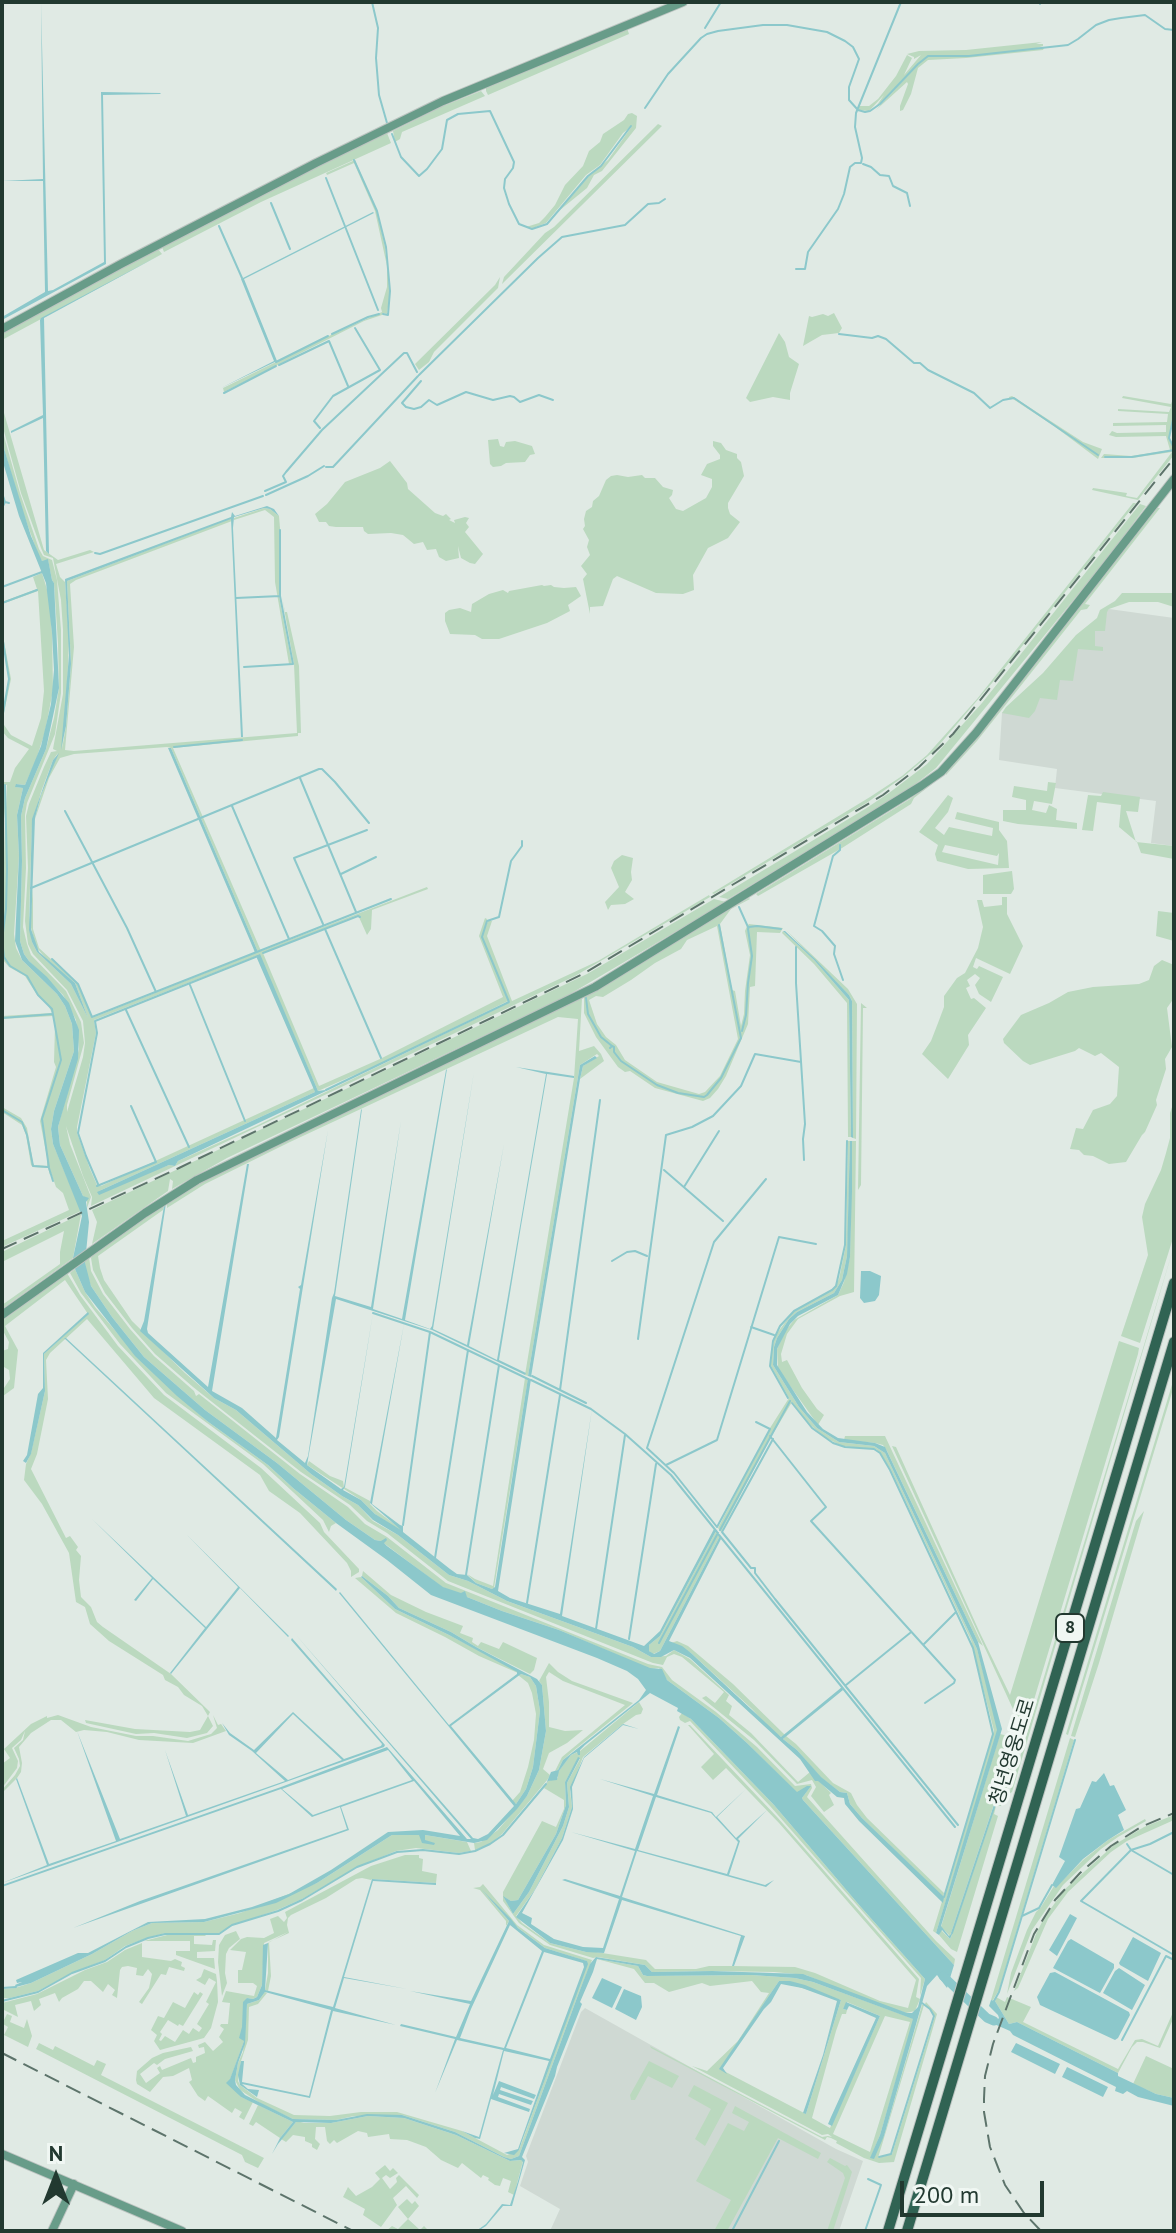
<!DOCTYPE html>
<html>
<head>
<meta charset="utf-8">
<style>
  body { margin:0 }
  #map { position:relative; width:1176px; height:2233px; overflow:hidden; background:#e0eae4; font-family:"PT Sans",sans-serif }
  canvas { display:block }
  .frame { position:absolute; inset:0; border:4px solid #223930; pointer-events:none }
  .north { position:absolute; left:16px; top:2137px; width:80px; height:80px; -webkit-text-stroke:6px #f0f7f3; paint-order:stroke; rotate:0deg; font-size:22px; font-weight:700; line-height:32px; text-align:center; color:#223930 }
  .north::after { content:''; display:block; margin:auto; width:28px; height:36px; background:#223930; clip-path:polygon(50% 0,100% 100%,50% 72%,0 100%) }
  .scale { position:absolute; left:900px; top:2181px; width:144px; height:36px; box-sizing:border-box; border:4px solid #223930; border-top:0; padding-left:10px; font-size:24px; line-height:28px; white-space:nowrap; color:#223930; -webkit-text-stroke:6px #f0f7f3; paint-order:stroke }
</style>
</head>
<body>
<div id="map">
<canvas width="1176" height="2233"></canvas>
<div class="frame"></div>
<div class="north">N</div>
<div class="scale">200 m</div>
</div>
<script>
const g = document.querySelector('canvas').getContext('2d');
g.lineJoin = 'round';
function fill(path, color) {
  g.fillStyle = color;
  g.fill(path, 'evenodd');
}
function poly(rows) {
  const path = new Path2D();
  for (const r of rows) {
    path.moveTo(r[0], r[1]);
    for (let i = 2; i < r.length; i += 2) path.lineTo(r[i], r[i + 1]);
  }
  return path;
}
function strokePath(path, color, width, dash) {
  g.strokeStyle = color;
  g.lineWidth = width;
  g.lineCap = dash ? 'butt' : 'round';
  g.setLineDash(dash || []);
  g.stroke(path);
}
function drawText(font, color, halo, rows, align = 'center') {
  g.font = font + ' "PT Sans","Noto Sans KR",sans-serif';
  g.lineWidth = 6;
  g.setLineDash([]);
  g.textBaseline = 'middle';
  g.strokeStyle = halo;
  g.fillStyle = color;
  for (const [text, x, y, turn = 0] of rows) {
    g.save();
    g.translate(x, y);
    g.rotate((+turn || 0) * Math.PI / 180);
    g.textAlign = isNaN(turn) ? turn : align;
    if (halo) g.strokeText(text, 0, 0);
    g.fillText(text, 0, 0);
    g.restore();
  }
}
fill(poly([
  [1109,609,1174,618,1174,846,1151,843,1156,801,1055,788,1057,769,999,760,1002,713,1066,653],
  [585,2008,836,2149,863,2161,839,2231,550,2231,560,2209,520,2186,528,2162,526,2156,581,2012]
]), '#cfd9d3');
fill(poly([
  [627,28,629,34,488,95,486,91,486,88],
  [1042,42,1036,44,1043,44,1043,46,1034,49,1044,48,1043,50,966,58,928,60,918,68,911,94,903,110,900,111,900,106,908,84,907,82,876,110,924,58,875,108,884,95,869,111,859,110,859,106,869,106,878,99,896,76,907,55,912,58,904,75,921,55,914,59,914,57,907,54,919,51,966,50],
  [481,91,485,96,402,132,400,139,395,142,393,131,443,106],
  [632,113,637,116,636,128,602,171,594,175,587,188,560,210,588,177,608,160,632,126,623,133,600,165,586,175,546,223,533,228,526,227,539,223,545,217,555,205,565,185,583,166,589,151,600,142,603,134,624,120,628,114],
  [658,124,662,126,502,284,504,277,545,233,554,227],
  [387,133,391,143,261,202,164,252,162,247,320,165],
  [355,160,377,211,385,247,390,292,387,314,383,313,382,315,364,321,224,392,223,388,331,335,382,312,381,308,387,287,387,266,375,211,354,163,327,175,326,173],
  [158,249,162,254,2,340,2,333],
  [500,277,498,288,434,352,429,362,419,370,415,364,495,285],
  [834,313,842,328,839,333,822,335,803,346,809,316,812,317,823,314,828,316],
  [779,333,785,342,789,357,799,364,790,393,790,400,773,397,750,402,746,398],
  [1012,396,1083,442,1102,449,1098,459,1054,426,1013,399,1009,399,1009,397],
  [1123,396,1171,404,1174,396,1174,412,1169,439,1174,449,1174,455,1138,500,1092,490,1093,488,1127,493,1126,496,1137,498,1172,452,1132,458,1101,458,1104,454,1131,456,1170,450,1166,436,1116,437,1109,435,1112,431,1117,433,1166,432,1166,425,1113,426,1113,423,1167,422,1168,414,1118,411,1118,409,1169,412,1171,407,1122,398],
  [2,406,44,550,58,560,90,550,94,552,56,564,60,577,65,582,69,640,67,692,62,749,66,726,71,664,67,581,232,518,232,521,76,580,70,584,74,647,65,750,74,751,297,733,294,664,282,597,285,612,287,612,299,666,301,733,298,733,298,736,173,748,261,951,427,887,428,889,372,910,371,929,367,935,358,915,263,953,319,1086,380,1059,503,997,479,936,485,918,487,919,485,928,488,921,492,921,487,936,512,1001,598,961,709,895,710,897,575,976,91,1206,92,1197,83,1176,66,1126,70,1144,91,1197,87,1208,87,1200,83,1196,60,1145,58,1127,79,1049,76,1020,63,995,29,961,24,954,20,941,22,861,21,816,25,798,46,749,54,718,59,688,58,643,54,583,52,580,48,560,42,561,38,554,21,507,2,442,2,429,20,493,39,549,43,556,52,560,57,580,61,630,61,693,55,734,27,803,25,815,26,868,23,927,27,944,31,955,66,991,81,1022,84,1043,67,1105,67,1112,83,1057,85,1043,83,1021,67,990,33,954,28,944,25,921,28,868,26,816,29,804,44,767,51,752,57,751,53,749,63,694,63,630,61,600,53,558,44,555,41,548,21,493,2,424],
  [167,747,171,748,258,952,92,1018,78,984,39,948,33,929,33,888,30,924,36,947,47,960,75,983,88,1018,71,984,37,952,32,942,29,916,32,825,41,792,53,760,58,753,41,795,34,822,49,778,60,758,74,754],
  [259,955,318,1091,384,1062,508,1001,508,999,510,1002,256,1126,178,1161,175,1166,169,1165,97,1192,315,1092,314,1088,101,1186,97,1185,90,1169,77,1133,77,1127,96,1033,94,1020],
  [498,439,500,446,504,447,506,442,515,441,532,446,535,454,530,455,525,462,506,463,501,466,493,467,490,464,488,440],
  [713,441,721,443,726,450,737,454,737,458,741,462,744,476,728,503,728,508,730,514,740,522,728,538,708,548,693,575,694,590,683,594,656,593,617,576,613,579,603,606,590,607,590,614,583,579,587,574,581,566,590,555,587,547,589,540,583,529,585,526,584,519,586,511,592,507,593,501,599,496,606,480,611,476,617,475,628,477,642,475,645,478,655,478,663,487,673,490,672,495,669,498,676,509,683,511,706,498,712,487,712,479,701,475,707,464,720,459,720,455,713,446],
  [390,461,407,483,408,489,435,513,443,516,446,514,451,519,449,520,455,523,454,520,465,517,469,518,466,523,469,527,465,532,483,554,475,564,470,563,461,558,458,546,459,558,446,561,439,557,436,549,427,550,423,542,414,544,403,535,391,533,368,534,364,531,363,527,336,527,329,526,326,522,319,522,315,514,327,504,345,482,380,468],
  [1133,503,1136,503,1004,669,934,751,903,777,868,802,714,894,712,893,870,797,902,776,927,755,977,699],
  [1140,504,1146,506,1107,559,936,768,904,793,728,899,719,897,865,809,889,793,927,764,982,703],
  [264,508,270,509,279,516,280,528,279,596,292,664,289,664,275,582,274,517,265,510,234,520,234,518],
  [1157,508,1160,508,1085,604,1090,605,1087,609,1081,610,977,741,946,775,945,771],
  [42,573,49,596,52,633,53,690,45,732,36,760,25,785,17,784,16,787,23,788,17,815,19,856,14,934,16,948,22,960,57,994,65,1006,72,1024,74,1051,54,1111,51,1129,53,1144,81,1211,2,1247,2,1241,69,1210,63,1193,56,1187,50,1170,50,1175,48,1168,33,1167,31,1165,26,1135,22,1125,2,1112,2,1107,21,1118,27,1128,33,1163,34,1165,47,1166,47,1157,40,1121,56,1067,54,1062,55,1026,53,1016,2,1019,2,1016,52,1013,48,1005,37,995,25,976,9,967,3,960,2,951,5,819,2,786,5,786,6,808,7,785,2,785,2,782,10,782,15,768,29,749,8,738,2,731,2,714,9,680,2,631,11,679,2,722,11,735,32,746,41,718,44,691,38,591,2,604,2,602,37,589,33,577],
  [542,585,544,586,551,585,554,587,564,588,576,587,581,596,568,605,570,611,547,623,499,639,482,639,475,635,450,634,445,621,445,613,449,610,460,608,471,612,472,604,489,594,503,590,508,593,509,591],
  [1122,593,1174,593,1174,607,1158,602,1129,602,1109,609,1107,612,1105,631,1095,631,1095,646,1103,647,1103,651,1078,649,1073,681,1060,680,1057,700,1040,698,1035,711,1029,718,1002,713,1006,707,1043,673,1076,635,1097,618,1100,610,1115,601],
  [938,777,941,777,914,798,911,804,842,848,758,896,756,894,910,799],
  [1048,782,1056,783,1052,804,1034,801,1032,810,1046,813,1049,805,1057,809,1056,820,1077,823,1077,829,1018,824,1003,821,1003,810,1026,810,1026,800,1012,797,1014,786,1047,791],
  [1103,792,1140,797,1138,812,1126,811,1136,842,1174,846,1174,859,1141,853,1137,842,1119,827,1121,805,1097,802,1093,831,1082,830,1088,795,1101,796],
  [948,795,953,798,948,812,935,828,944,835,949,827,992,836,993,828,955,819,957,812,999,822,999,830,1007,841,1009,868,968,869,937,861,935,854,938,845,919,832],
  [945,845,997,856,999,853,998,865,942,852],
  [622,855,633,858,631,872,632,880,625,892,634,899,625,904,611,905,608,910,605,902,619,887,611,868,614,861],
  [1012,871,1014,889,1011,894,983,894,983,875],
  [1002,897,1007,897,1007,914,1023,946,1010,974,976,958,973,967,977,969,979,966,1003,977,991,1002,979,994,975,985,980,978,975,974,967,980,970,986,966,988,971,999,974,998,986,1008,968,1035,969,1045,948,1079,922,1054,931,1041,938,1023,944,1007,944,996,957,978,965,973,978,948,983,927,977,900,982,900,984,907,1002,905],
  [749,898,750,899,731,909,720,924,732,990,735,991,741,1026,744,1014,745,991,750,955,745,931,747,926,749,924,783,928,780,933,757,932,755,986,750,987,748,1024,726,1076,718,1089,710,1098,703,1101,655,1088,630,1071,625,1072,618,1067,596,1037,584,1013,584,996],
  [717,926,738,1039,720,1076,705,1092,699,1094,657,1082,625,1060,616,1045,606,1037,597,1024,589,1000,596,996,603,997,631,980,655,963,681,949,687,940],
  [714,899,726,902,565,997,227,1158,172,1189,173,1181,170,1179,168,1191,92,1244,97,1222,92,1210,587,974],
  [1158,911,1174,913,1174,941,1156,936],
  [786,930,848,989,857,1004,856,1139,853,1138,852,1001,849,995],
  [783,931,814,960,849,1000,851,1137,848,1137,847,1003,814,964,782,933],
  [1162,960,1174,965,1174,998,1167,1008,1172,1047,1165,1059,1166,1069,1156,1100,1157,1105,1145,1132,1142,1135,1126,1162,1109,1164,1093,1156,1084,1155,1079,1150,1070,1149,1076,1128,1083,1129,1093,1110,1110,1104,1117,1096,1119,1067,1101,1053,1095,1056,1079,1048,1075,1051,1030,1065,1023,1061,1004,1043,1003,1039,1021,1015,1049,1003,1068,992,1093,987,1139,984,1149,980,1154,966],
  [582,998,579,1051,594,1046,601,1054,604,1061,580,1079,583,1066,599,1056,597,1054,580,1065,528,1376,525,1375,574,1078,578,1019,558,1017,290,1142,205,1184,167,1208,167,1204,164,1206,163,1210,98,1256,100,1268,104,1280,132,1321,185,1373,214,1398,236,1410,311,1474,342,1496,358,1505,373,1521,398,1535,449,1575,468,1581,507,1601,633,1647,651,1657,666,1656,674,1650,690,1659,729,1695,726,1701,732,1706,729,1715,751,1733,798,1782,810,1772,831,1793,829,1795,834,1805,824,1812,811,1796,816,1787,812,1780,797,1784,754,1740,702,1698,706,1696,715,1703,724,1692,682,1657,674,1654,667,1657,663,1665,653,1663,448,1581,387,1533,367,1521,350,1505,301,1472,193,1387,155,1354,132,1328,105,1293,93,1270,91,1258,94,1253,146,1216,199,1183],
  [861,1003,867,1008,863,1008,861,1185,858,1190],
  [1174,1101,1174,1235,1140,1343,1121,1336,1148,1255,1142,1217,1145,1204,1161,1170,1166,1153,1170,1138,1170,1113],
  [848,1141,850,1141,848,1234,847,1256,842,1280,834,1293,797,1312,789,1319,777,1338,774,1347,773,1365,799,1407,817,1428,839,1442,874,1446,885,1453,977,1649,997,1724,997,1735,936,1933,933,1931,994,1731,971,1640,891,1470,881,1454,876,1449,842,1446,824,1437,807,1422,792,1402,771,1437,721,1532,718,1528,770,1428,789,1398,771,1366,771,1354,775,1336,792,1313,832,1291,839,1279,846,1245],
  [852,1141,856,1141,854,1292,840,1296,798,1319,787,1334,781,1354,782,1362,787,1360,802,1388,817,1409,824,1415,818,1425,778,1369,777,1349,786,1330,794,1320,838,1295,844,1282,850,1257],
  [81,1214,73,1258,2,1309,2,1305,60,1264,60,1252,64,1231,2,1262,2,1252],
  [1174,1246,1012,1792,1009,1794,1081,1553],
  [89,1257,91,1271,103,1294,130,1329,154,1356,194,1391,196,1396,199,1394,300,1474,348,1507,365,1524,387,1537,446,1583,648,1664,662,1667,672,1680,716,1712,757,1747,795,1786,811,1784,812,1788,807,1797,936,1941,955,1959,954,1965,803,1800,802,1798,810,1787,797,1793,747,1743,719,1718,667,1680,659,1668,650,1669,559,1630,502,1611,442,1587,381,1541,375,1540,346,1520,277,1463,205,1410,144,1357,112,1317,91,1286,85,1270,85,1260],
  [75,1269,85,1292,95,1307,119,1335,164,1382,207,1421,268,1465,293,1488,336,1523,331,1526,329,1532,323,1520,263,1464,166,1393,120,1344,81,1293,70,1273],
  [67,1273,80,1295,118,1346,164,1395,261,1468,320,1523,324,1532,359,1569,359,1572,351,1577,351,1571,347,1563,300,1513,269,1491,260,1475,154,1398,87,1319,50,1353,46,1360,48,1399,37,1454,31,1469,66,1538,70,1536,78,1547,76,1550,81,1556,79,1580,81,1597,91,1607,97,1622,103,1627,171,1674,210,1712,208,1716,213,1726,207,1733,187,1738,154,1733,136,1734,86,1723,85,1720,135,1729,190,1732,200,1730,208,1716,202,1706,184,1695,178,1687,165,1680,163,1675,109,1641,90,1624,85,1607,76,1602,69,1553,42,1504,24,1480,26,1464,31,1453,45,1391,44,1354,88,1314,65,1280,5,1326,18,1350,14,1388,3,1396,2,1391,10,1379,9,1370,4,1367,2,1361,2,1351,8,1349,9,1342,2,1329,2,1321],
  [1119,1341,1139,1348,1138,1354,1024,1733,892,1446,896,1447,980,1633,1010,1695],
  [525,1378,528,1379,494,1588,492,1589,476,1583,467,1574,475,1579,493,1586],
  [1174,1378,1174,1386,1068,1735,1066,1734],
  [845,1436,885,1436,983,1646,978,1642,887,1451,883,1445,875,1443,844,1440],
  [309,1461,330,1476,343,1481,344,1487,370,1501,370,1504,377,1511,401,1529,400,1531,375,1514,361,1500,307,1465],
  [1144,1511,1099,1663,1075,1737,1071,1736,1136,1521],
  [716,1531,720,1536,660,1651,653,1654,649,1651,649,1645,660,1636],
  [363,1571,391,1595,426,1612,463,1626,460,1633,473,1638,472,1642,478,1646,481,1642,499,1649,503,1642,537,1658,534,1670,530,1674,476,1647,451,1632,399,1608,388,1596,362,1576],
  [361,1577,395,1609,449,1635,516,1670,518,1673,479,1656,445,1637,396,1613,355,1578],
  [677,1641,688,1646,733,1684,785,1735,781,1737,770,1729,752,1709,691,1653,671,1643],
  [549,1663,558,1672,572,1681,633,1703,572,1752,563,1760,558,1770,555,1771,562,1757,625,1705,563,1681,549,1672,546,1677,549,1702,549,1727,565,1731,583,1730,567,1743,549,1753,543,1769,550,1775,548,1779,502,1834,490,1844,475,1850,474,1843,481,1842,498,1830,527,1796,539,1770,546,1731,542,1685,539,1681],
  [521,1674,530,1677,536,1686,540,1711,533,1767,526,1789,516,1804,512,1801,520,1792,528,1767,534,1740,536,1714,532,1693,528,1683,518,1675],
  [639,1702,643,1709,641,1714,636,1715,623,1724,583,1757,570,1791,572,1807,562,1838,534,1891,516,1916,522,1923,550,1943,586,1952,596,1952,646,1960,655,1969,696,1969,709,1966,732,1966,795,1967,815,1973,880,2001,908,2008,916,1980,779,1823,726,1768,713,1780,701,1767,714,1754,688,1725,690,1725,777,1817,919,1979,916,1997,920,1999,915,2011,906,2013,853,1995,806,1975,774,1972,712,1971,652,1972,645,1965,598,1957,593,1958,550,1945,519,1923,503,1901,503,1892,542,1821,556,1827,564,1809,564,1800,544,1788,548,1781,558,1778,558,1772,571,1755,580,1751],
  [578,1758,580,1759,567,1783,569,1807,563,1826,529,1892,513,1914,504,1897,511,1901,518,1900,556,1834,566,1805,565,1782],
  [682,1713,691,1719,774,1805,860,1906,925,1979,920,1996,921,1978,770,1806,690,1721,685,1723,680,1720,679,1717],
  [58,1715,91,1727,136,1736,153,1736,188,1741,211,1734,217,1728,213,1715,218,1725,221,1724,226,1731,193,1743,139,1740,107,1732,84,1730,76,1732,61,1720,51,1720,31,1733,19,1747,22,1763,21,1772,17,1778,2,1793,2,1790,15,1775,20,1766,19,1759,14,1748,23,1740,25,1731,21,1740,12,1748,18,1761,17,1768,2,1788,2,1778,4,1777,2,1764,10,1758,4,1749,31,1724,47,1716,47,1718],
  [1020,1730,1024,1736,1001,1806,996,1806,994,1814,998,1816,957,1952,951,1949,939,1935,941,1930,950,1939,951,1937],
  [1000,1734,1016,1738,950,1936,941,1927],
  [786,1736,796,1744,833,1783,851,1793,857,1805,867,1818,944,1893,943,1897,862,1818,850,1804,847,1793,840,1792,820,1777,797,1750,783,1739],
  [1070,1738,1074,1740,999,1990,993,2000,991,2000],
  [1174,1815,1174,1820,1127,1841,1111,1852,1068,1892,1048,1919,1018,1988,1014,1991,1036,1934,1044,1918,1065,1889,1114,1845,1144,1827],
  [1145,1819,1146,1821,1118,1837,1101,1849,1063,1885,1032,1930,1007,1994,1011,1973,1027,1930,1036,1912,1041,1907,1054,1886,1056,1887,1083,1860,1108,1840],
  [409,1834,420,1835,425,1840,425,1835,467,1842,471,1851,459,1853,416,1848,396,1851,357,1867,302,1899,277,1910,233,1925,219,1933,165,1933,147,1938,125,1946,105,1960,72,1973,38,1991,10,1998,2,1998,2,1989,15,1988,31,1983,92,1954,132,1931,152,1923,204,1922,240,1913,317,1883,392,1835],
  [405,1855,419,1855,419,1858,423,1859,422,1871,437,1874,436,1883,372,1879,371,1880,362,1878,356,1879,326,1898,291,1915,288,1918,287,1925,289,1933,269,1942,271,1976,268,1991,265,1990,268,1973,268,1943,288,1932,264,1943,262,1985,257,1997,253,1999,247,1998,243,2018,244,2041,230,2080,241,2097,253,2102,244,2120,239,2117,242,2112,235,2108,232,2113,208,2096,205,2101,198,2096,189,2082,192,2080,189,2068,173,2076,163,2077,150,2092,137,2084,136,2080,137,2071,152,2058,163,2053,191,2047,193,2051,165,2059,157,2065,154,2063,140,2074,146,2083,160,2073,157,2068,160,2066,162,2070,191,2058,193,2063,196,2062,196,2057,205,2053,204,2047,199,2048,198,2045,205,2042,213,2051,223,2042,219,2037,224,2029,220,2026,221,2024,228,2024,230,2003,222,2002,226,1991,254,1996,257,1986,253,1983,238,1983,238,1970,242,1970,246,1952,230,1950,241,1939,247,1937,264,1938,274,1933,270,1919,278,1916,284,1922,287,1918,285,1912,371,1866],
  [483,1884,517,1925,544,1945,592,1960,578,1995,519,2156,511,2159,504,2157,455,2132,402,2115,354,2116,336,2120,293,2119,263,2105,240,2090,235,2080,238,2063,243,2052,247,2004,259,2000,265,1992,267,1993,258,2004,249,2007,248,2040,241,2061,238,2081,240,2085,257,2098,294,2115,330,2116,361,2112,397,2112,462,2131,507,2155,519,2150,587,1964,586,1961,545,1948,518,1928,481,1889,509,1921,506,1926,506,1921,480,1890,473,1888,480,1887],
  [236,1931,240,1939,229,1948,226,1954,225,1973,227,1983,222,1996,218,1962,219,1945,225,1935],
  [167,1935,206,1935,205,1936,194,1936,194,1944,212,1945,213,1940,216,1940,215,1951,197,1952,197,1958,214,1958,215,1969,176,1955,176,1951,190,1951,190,1941,144,1941],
  [142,1943,142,1957,171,1961,175,1959,182,1962,181,1966,185,1968,184,1971,169,1967,166,1975,161,1974,142,2004,139,2002,149,1988,152,1974,148,1969,143,1976,136,1975,137,1968,128,1966,122,1967,120,1970,117,1998,112,1995,115,1990,108,1984,103,1992,91,1981,84,1981,78,1989,62,1998,59,2002,55,1993,39,1999,41,2005,34,2011,31,2001,15,2005,18,2017,2,2009,2,2003,37,1994,85,1970,107,1962,125,1950],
  [597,1959,638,1966,643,1975,647,1976,752,1975,795,1978,813,1982,914,2019,880,2135,871,2157,884,2136,922,2005,924,2005,878,2158,892,2154,935,2016,925,2004,926,2002,937,2014,894,2162,879,2163,864,2158,836,2143,837,2141,831,2138,827,2137,825,2140,651,2048,650,2046,822,2137,828,2136,832,2137,828,2134,822,2135,692,2066,707,2071,738,2041,769,1993,761,1992,752,1981,710,1986,702,1983,669,1992,654,1983,645,1983,634,1969],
  [779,1981,841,2000,806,2114,720,2069],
  [847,2002,880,2016,830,2128,812,2118,836,2031,842,2014,846,2014,847,2010,843,2009],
  [885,2016,910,2022,870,2152,833,2134],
  [204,1969,216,1974,217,1981,218,2002,211,2028,204,2038,160,2050,154,2041,157,2035,151,2030,158,2016,164,2018,173,2002,185,2008,194,1992,198,1995,200,1992,203,1994,183,2026,179,2024,178,2026,168,2020,160,2032,162,2034,159,2040,161,2041,165,2036,175,2042,183,2030,189,2034,193,2028,199,2032,202,2028,197,2024,209,2004,206,2002,216,1982,209,1978,205,1985,196,1980,201,1977],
  [996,1997,1005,2002,1007,1997,1031,2007,1023,2022,1118,2069,1135,2040,1142,2039,1158,2046,1174,2010,1174,2017,1160,2048,1143,2042,1137,2042,1132,2047,1118,2073,1017,2022,1009,2024,995,2001],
  [7,2014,12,2016,10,2022,24,2028,27,2019,32,2036,28,2047,4,2035,8,2027,3,2024,2,2026,2,2020,4,2020],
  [39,2043,53,2050,55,2046,94,2066,97,2060,106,2064,101,2075,264,2158,258,2168,245,2162,242,2155,36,2049],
  [1146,2056,1174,2069,1174,2098,1156,2094,1133,2084],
  [649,2061,679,2076,672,2088,648,2076,635,2100,631,2100,630,2095],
  [694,2085,728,2103,705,2146,695,2139,711,2109,688,2096],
  [258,2105,293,2122,280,2138,256,2122,253,2126,249,2124],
  [735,2106,821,2153,818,2159,778,2138,727,2231,714,2231,731,2200,696,2181,728,2123,744,2131,749,2122,732,2113],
  [368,2116,404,2118,456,2135,510,2161,521,2160,523,2161,514,2195,508,2192,511,2181,503,2178,500,2186,495,2185,488,2180,489,2178,483,2175,481,2178,462,2163,458,2168,441,2160,426,2147,407,2140,390,2139,389,2134,368,2137,367,2133,358,2131,337,2143,334,2140,330,2144,327,2141,325,2127,316,2127,315,2139,320,2144,317,2150,312,2147,312,2144,305,2141,305,2137,293,2135,286,2142,281,2139,297,2121,304,2123,331,2123],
  [830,2158,845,2166,847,2165,852,2172,833,2231,827,2231,845,2178,843,2173,827,2162],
  [385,2165,390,2171,393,2168,398,2173,390,2178,386,2175,382,2178,390,2189,397,2182,396,2178,399,2175,419,2195,417,2198,406,2186,393,2198,397,2205,381,2227,363,2215,365,2209,343,2197,348,2187,356,2196,372,2187,380,2179,375,2173],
  [407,2199,412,2204,415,2201,419,2206,408,2219,420,2230,424,2226,429,2231,386,2231,392,2226,398,2229,408,2219,398,2207]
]), '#bbd9bf');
fill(poly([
  [41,2,48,291,53,290,104,262,101,92,161,93,160,94,103,95,106,264,2,320,2,317,45,292,43,181,2,181,43,179],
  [373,212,374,213,244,279,277,361,221,388,274,361,241,279],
  [162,254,44,318,49,554,46,551,43,418,11,433,11,431,43,415,40,320,41,318],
  [2,442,31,536,42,561,48,559,52,580,54,583,59,688,46,749,25,798,21,816,22,861,20,941,24,954,29,961,47,977,69,1003,79,1030,78,1059,58,1127,60,1145,83,1196,89,1198,86,1202,89,1222,85,1263,91,1286,112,1317,144,1357,205,1410,277,1463,346,1520,375,1540,381,1541,386,1538,387,1540,384,1543,387,1546,443,1587,461,1593,465,1591,467,1597,502,1611,559,1630,650,1668,662,1669,667,1680,719,1718,747,1743,797,1792,807,1786,811,1786,802,1798,803,1800,954,1965,947,1988,937,1975,927,1986,884,2136,874,2159,870,2158,880,2135,913,2019,813,1982,795,1978,752,1975,647,1976,643,1975,638,1966,597,1959,593,1972,580,2002,582,2004,557,2067,555,2076,522,2157,525,2160,512,2206,503,2206,486,2226,478,2231,476,2231,486,2224,502,2204,510,2205,518,2181,523,2162,521,2160,510,2161,456,2135,404,2118,368,2116,331,2123,296,2122,278,2144,272,2154,280,2138,293,2122,241,2097,226,2083,230,2079,244,2041,239,2038,242,2027,243,2002,247,1998,253,1999,257,1997,262,1985,263,1945,268,1943,265,1990,333,2007,372,1879,436,1883,436,1885,373,1881,344,1977,407,1989,344,1978,335,2008,396,2025,333,2011,310,2098,242,2084,248,2089,259,2090,257,2097,240,2085,238,2075,241,2061,244,2061,242,2082,309,2096,331,2010,265,1992,259,2000,247,2004,245,2044,238,2063,235,2080,236,2085,245,2095,293,2119,336,2120,367,2114,402,2115,455,2132,504,2157,511,2159,519,2156,578,1995,590,1964,596,1957,645,1965,652,1972,712,1971,803,1974,907,2013,912,2013,918,2007,925,1979,860,1906,774,1805,691,1719,677,1711,678,1708,650,1693,585,1745,580,1750,580,1755,578,1755,577,1752,571,1755,559,1771,557,1780,548,1781,546,1784,551,1772,558,1770,563,1760,573,1752,639,1700,646,1690,638,1679,627,1671,597,1658,431,1595,387,1560,336,1523,293,1488,268,1465,207,1421,177,1396,135,1356,85,1292,75,1269,73,1258,82,1216,53,1144,51,1129,54,1111,74,1051,72,1024,65,1006,57,994,22,960,15,941,19,856,17,815,23,788,15,787,16,784,25,785,41,746,51,704,54,670,52,633,46,583,19,516,2,459],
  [267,506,274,509,279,516,270,509,264,508,234,517,233,528,243,737,241,737,231,519,67,581,71,664,66,726,61,750,69,655,65,579,231,517,232,512,235,516],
  [168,748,171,748,258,952,255,953,254,950],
  [59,753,41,795,35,818,31,929,39,952,75,983,88,1018,71,984,37,952,32,942,29,930,32,819,53,760],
  [783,931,785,931,815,959,849,995,852,1001,853,1138,851,1137,849,1000,814,960],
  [260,954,318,1091,325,1090,326,1091,178,1161,175,1166,169,1165,99,1195,97,1192,315,1092,256,956],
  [595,1056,597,1058,583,1066,580,1079,531,1377,528,1376,580,1065],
  [516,1067,574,1076,574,1078,547,1074,521,1226,499,1360,526,1373,525,1375,432,1330,336,1299,307,1465,341,1489,344,1487,373,1313,345,1487,343,1490,361,1500,375,1514,401,1530,370,1503,404,1324,372,1504,400,1525,403,1526,403,1532,450,1569,457,1574,467,1575,476,1583,492,1589,495,1587,528,1378,531,1379,498,1591,510,1598,560,1614,592,1409,562,1616,644,1646,660,1631,714,1529,716,1531,660,1636,649,1645,649,1651,654,1654,660,1651,720,1536,721,1539,669,1641,682,1646,691,1653,781,1737,842,1687,843,1690,783,1739,797,1750,821,1777,840,1792,847,1793,850,1804,862,1818,944,1897,943,1903,859,1821,845,1804,844,1798,837,1797,818,1781,815,1781,800,1759,690,1658,674,1650,661,1657,651,1657,633,1647,507,1601,468,1581,449,1575,398,1535,373,1520,358,1505,342,1496,311,1474,236,1410,214,1398,140,1331,144,1321,164,1206,166,1203,147,1329,148,1333,208,1387,247,1164,249,1164,212,1391,242,1408,276,1438,300,1289,298,1287,301,1285,328,1130,279,1437,277,1440,305,1463,308,1456,332,1298,334,1293,361,1110,362,1109,335,1296,371,1307,401,1121,373,1309,402,1319,446,1070,447,1069,405,1320,430,1329,432,1326,474,1072,433,1329,467,1345,504,1144,469,1346,497,1360,546,1074],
  [850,1141,852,1141,852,1191,850,1257,847,1274,838,1295,798,1316,790,1324,777,1349,777,1365,807,1412,823,1429,838,1438,875,1443,885,1447,978,1642,1002,1729,941,1926,949,1936,953,1932,950,1939,942,1930,939,1935,936,1933,997,1730,977,1649,885,1453,874,1446,839,1442,817,1428,799,1407,773,1365,774,1347,777,1338,789,1319,797,1312,834,1293,842,1280,847,1256],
  [861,1271,870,1271,881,1276,879,1295,875,1301,864,1303,860,1298],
  [88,1312,89,1314,44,1354,45,1391,31,1454,26,1463,23,1461,27,1455,38,1394,43,1388,43,1353],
  [64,1338,66,1338,337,1589,336,1591],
  [92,1519,206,1627,238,1587,187,1535,289,1636,288,1637,240,1588,171,1674,170,1673,205,1628,153,1579,136,1601,134,1600,152,1578],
  [362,1576,388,1596,399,1608,451,1632,476,1647,537,1679,542,1685,546,1731,539,1770,527,1796,517,1809,487,1840,474,1843,425,1835,425,1840,435,1843,434,1845,422,1843,419,1835,392,1835,317,1883,276,1903,204,1922,152,1923,132,1931,92,1954,31,1983,16,1987,15,1985,22,1982,17,1983,16,1980,78,1953,88,1953,148,1922,205,1919,252,1907,289,1894,331,1870,388,1832,423,1830,460,1836,414,1781,341,1807,349,1830,73,1928,140,1901,347,1829,340,1807,312,1817,281,1789,2,1887,2,1885,281,1787,387,1747,467,1839,471,1839,296,1635,473,1838,478,1839,488,1834,514,1806,339,1593,340,1592,449,1725,517,1674,517,1672,449,1635,395,1609,361,1577],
  [521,1674,530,1677,536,1686,540,1711,533,1767,526,1789,516,1804,451,1726],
  [388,1750,412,1780,313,1815,282,1789],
  [292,1638,385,1745,384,1747,2,1883,47,1865,16,1779,17,1778,49,1864,116,1841,77,1731,120,1839,186,1816,165,1750,188,1815,285,1781,252,1751,229,1735,222,1723,230,1733,254,1750,293,1712,344,1759,381,1746,382,1744,291,1640],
  [293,1714,342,1760,288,1780,256,1753],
  [623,1724,639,1729,623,1725,584,1758,572,1787,573,1809,563,1840,522,1913,532,1918,531,1924,554,1939,583,1947,603,1948,619,1899,562,1880,565,1879,620,1896,635,1851,571,1832,635,1849,653,1796,600,1779,654,1794,678,1726,680,1727,657,1795,712,1812,716,1817,746,1789,717,1817,736,1838,767,1810,738,1839,740,1841,729,1875,765,1885,774,1880,766,1887,637,1851,622,1897,745,1936,734,1966,732,1966,741,1936,622,1900,604,1953,586,1952,550,1943,516,1917,534,1891,562,1838,572,1807,570,1787,584,1757],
  [656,1797,711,1813,738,1842,727,1874,638,1850],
  [578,1757,580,1758,567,1783,569,1807,563,1826,529,1892,513,1914,503,1896,511,1901,518,1900,556,1834,566,1805,565,1782],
  [1104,1773,1110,1786,1114,1785,1126,1810,1118,1815,1124,1830,1108,1840,1083,1859,1056,1888,1052,1885,1065,1861,1059,1857,1076,1809,1080,1808,1092,1781,1096,1782],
  [481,1889,511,1919,518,1928,545,1948,587,1961,588,1964,522,2141,519,2150,514,2155,504,2153,518,2149,549,2061,504,2051,493,2095,499,2081,536,2095,534,2099,501,2087,500,2090,533,2101,531,2105,499,2094,498,2097,530,2109,529,2112,491,2099,480,2139,475,2138,462,2131,479,2137,503,2050,457,2040,435,2093,455,2039,400,2026,401,2024,456,2037,470,2004,410,1991,471,2001,509,1921],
  [510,1925,542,1951,504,2048,460,2038,471,2009],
  [544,1952,583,1963,584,1967,550,2059,506,2048],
  [1070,1914,1077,1918,1057,1956,1049,1950],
  [1133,1937,1161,1953,1148,1981,1120,1965,1119,1963],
  [1071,1939,1114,1964,1114,1968,1100,1993,1053,1968,1068,1941],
  [1119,1968,1145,1985,1132,2010,1103,1993,1115,1971],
  [1055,1972,1129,2012,1130,2015,1118,2038,1115,2040,1040,2005,1037,1997,1050,1973],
  [602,1978,622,1987,612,2008,592,1998],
  [779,1981,790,1981,805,1985,841,2000,806,2114,803,2113,823,2055,837,2001,802,1988,781,1984,771,2002,764,2009,723,2068,727,2074,719,2069],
  [624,1989,641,1996,642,2007,636,2020,615,2009],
  [991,2000,995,2001,1009,2024,1017,2022,1118,2073,1118,2076,1156,2094,1174,2098,1174,2106,1138,2097,1127,2091,1123,2094,1115,2091,1116,2087,1013,2035,1010,2031,985,2020,987,2013,996,2021,999,2018,998,2015,989,2006],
  [846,2002,880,2016,832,2126,828,2124,831,2117,876,2018,849,2006,847,2010,843,2009],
  [1016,2043,1060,2064,1055,2074,1011,2052],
  [1067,2067,1108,2087,1103,2097,1062,2077]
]), '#8cc8cb');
strokePath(poly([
  [372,2,378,28,376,58,379,95,387,123],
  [1040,2,1040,4],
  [705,28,721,2],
  [645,108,668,74,701,38,707,34,718,31,763,25,787,25,827,32,845,41,853,47,859,59,849,87,849,100,858,110,865,112,870,111,880,104,918,64,928,56,969,56,1068,45,1078,39,1096,25,1109,20,1121,18,1145,15,1165,29,1174,30],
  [392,134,401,157,419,176,427,169,442,149,447,120,458,114,490,111,514,162,513,168,505,179,504,188,509,204,519,224,532,229,547,224,588,176,601,166,631,126],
  [354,160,377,211,386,247,390,291,388,315,383,314],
  [863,164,871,167,880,175,889,176,893,186,907,193,910,206],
  [326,178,378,310],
  [271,203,290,249],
  [219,226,242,278],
  [796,269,805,269,808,252,838,209,844,194,850,167,855,163,861,163,862,158,855,127,856,113,901,2],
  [332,334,368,317,379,314],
  [839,334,872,338,878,336,886,339,914,363,920,363,928,370,974,393,990,408,1003,400,1014,398,1098,455],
  [276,362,328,336],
  [279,365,329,341,348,386],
  [419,375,538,258,562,237,625,225,648,204,659,203,665,199],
  [421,381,402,403,406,407,414,409,421,407,429,400,437,405,466,392,493,400,510,396,514,397,520,402,539,395,553,400],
  [224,393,276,366],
  [1174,415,1169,438,1174,448],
  [320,428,314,421,333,396,380,370,355,328],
  [1105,457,1132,457,1174,450],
  [326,467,333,467,418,376],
  [265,491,286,482,283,476,286,472,322,430,404,353,407,353,417,372],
  [2,493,5,502],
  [266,495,308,476,324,466],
  [2,508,5,502,9,503],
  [95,553,100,554,263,496],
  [2,587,42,572],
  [236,598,280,596,280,530],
  [2,603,37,590],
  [2,635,9,679,2,719],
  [244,667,293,664,280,596],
  [174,747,242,740],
  [300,778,356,912],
  [5,785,7,869,6,909,2,940,4,957,10,966,27,976,38,995,52,1009,61,1060,42,1119,49,1168,53,1181],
  [232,806,289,939],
  [65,811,127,928,156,992],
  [840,845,840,850,833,856,814,926,822,931,835,946,834,954,843,980],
  [341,874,376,857],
  [31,888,319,769,322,769,335,782,369,823],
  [739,907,748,927],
  [323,924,294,858,367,830],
  [325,929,381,1058],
  [796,947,796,983,805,1124,803,1139,804,1160],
  [263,953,358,916,360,917],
  [52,959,78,984,92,1017,391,899],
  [190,985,245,1121],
  [586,998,588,1014,601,1037,612,1046,610,1048],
  [126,1010,189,1147],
  [2,1018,53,1014],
  [742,1031,746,1015,748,983,752,956,748,929,749,927,757,926,781,929],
  [612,1046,614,1047,614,1052,621,1061,657,1085,678,1093,704,1097,707,1095,721,1078,741,1038,719,925],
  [326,1090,509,1002,482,937,487,921,499,917,511,861,522,846,522,841],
  [2,1110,22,1122,27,1135,33,1166,48,1167],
  [664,1170,723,1221],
  [98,1184,86,1156,78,1133,97,1033,95,1021,258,956],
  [97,1186,156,1162,131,1106],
  [684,1187,719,1131],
  [612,1261,627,1252,635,1251,647,1256],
  [373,1313,430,1332,528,1379],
  [751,1327,774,1335],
  [638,1339,666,1135,692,1127,713,1116,741,1086,755,1054,801,1062],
  [532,1376,586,1403],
  [531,1380,591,1409,625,1434,671,1475,717,1532],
  [560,1390,600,1100],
  [788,1398,770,1366,773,1341,780,1326,794,1311,832,1290,836,1286,845,1245,847,1141],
  [792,1403,812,1428,833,1443,845,1447,874,1449,880,1453,890,1470,973,1648,993,1734,944,1897],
  [756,1422,770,1429,717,1527,674,1473,647,1448,714,1242,766,1179],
  [770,1436,826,1507,811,1521,955,1680,954,1683,925,1703],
  [773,1439,722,1532,751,1568,755,1568,755,1573,775,1599,958,1825],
  [666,1465,717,1440,779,1237,816,1244],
  [403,1525,430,1332],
  [720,1530,790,1401],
  [719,1535,955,1827],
  [435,1558,468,1350],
  [466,1575,499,1365],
  [527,1603,560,1395],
  [596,1629,625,1435],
  [629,1639,656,1464],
  [659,1643,718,1533],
  [924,1644,956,1612],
  [846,1685,910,1633],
  [1174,1832,1150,1844,1131,1850,1081,1901,1174,1955],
  [1127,1844,1131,1850,1174,1875],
  [1022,1916,1039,1908,1052,1885],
  [952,1933,1020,1730],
  [2,1988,16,1987],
  [2,2001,38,1992,72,1973,105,1961,126,1947,148,1938,165,1934,219,1934,232,1925,278,1911,302,1900,357,1867,397,1852,423,1850,459,1854,475,1851,490,1844,503,1835,546,1784],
  [994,2001,999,1992,1075,1740],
  [1122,2040,1166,1956,1174,1960],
  [879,2157,891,2154,934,2016,930,2009,922,2003],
  [732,2231,779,2141],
  [865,2231,881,2185,868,2179]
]), '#8cc8cb', 2);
strokePath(poly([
  [943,1976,987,2018,994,2021]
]), '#8cc8cb', 9);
const major = poly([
  [2,329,121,264,316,163,443,101,683,2],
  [2,1315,145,1213,197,1180,595,987,921,786,941,772,976,733,1174,479],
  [2,2154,182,2231],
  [52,2231,74,2184]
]);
const highway = poly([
  [888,2231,1174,1283],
  [907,2231,1174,1342]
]);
strokePath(major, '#bdc4c1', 10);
strokePath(highway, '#bdc4c1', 12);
strokePath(major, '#689c89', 8);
strokePath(highway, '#306353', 10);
strokePath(poly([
  [2,1249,179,1168,583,974,883,795,919,767,953,734,1174,458],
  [2,2053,353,2231],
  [1041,2231,1024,2213,1005,2185,990,2147,984,2112,984,2099,985,2076,993,2044,1034,1934,1055,1900,1080,1873,1111,1846,1141,1827,1174,1813]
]), '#5d746b', 2, [16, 8]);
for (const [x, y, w] of [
  [1070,1628,28]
]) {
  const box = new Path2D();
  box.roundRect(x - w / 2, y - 14, w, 28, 6);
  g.fillStyle = '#f0f7f3';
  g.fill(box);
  strokePath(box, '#223930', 2);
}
drawText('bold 18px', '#223930', null, [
  ["8",1070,1628]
]);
drawText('20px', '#223930', '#f0f7f3', [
  ["청년영웅도로",1013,1752,-73]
]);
</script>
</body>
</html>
